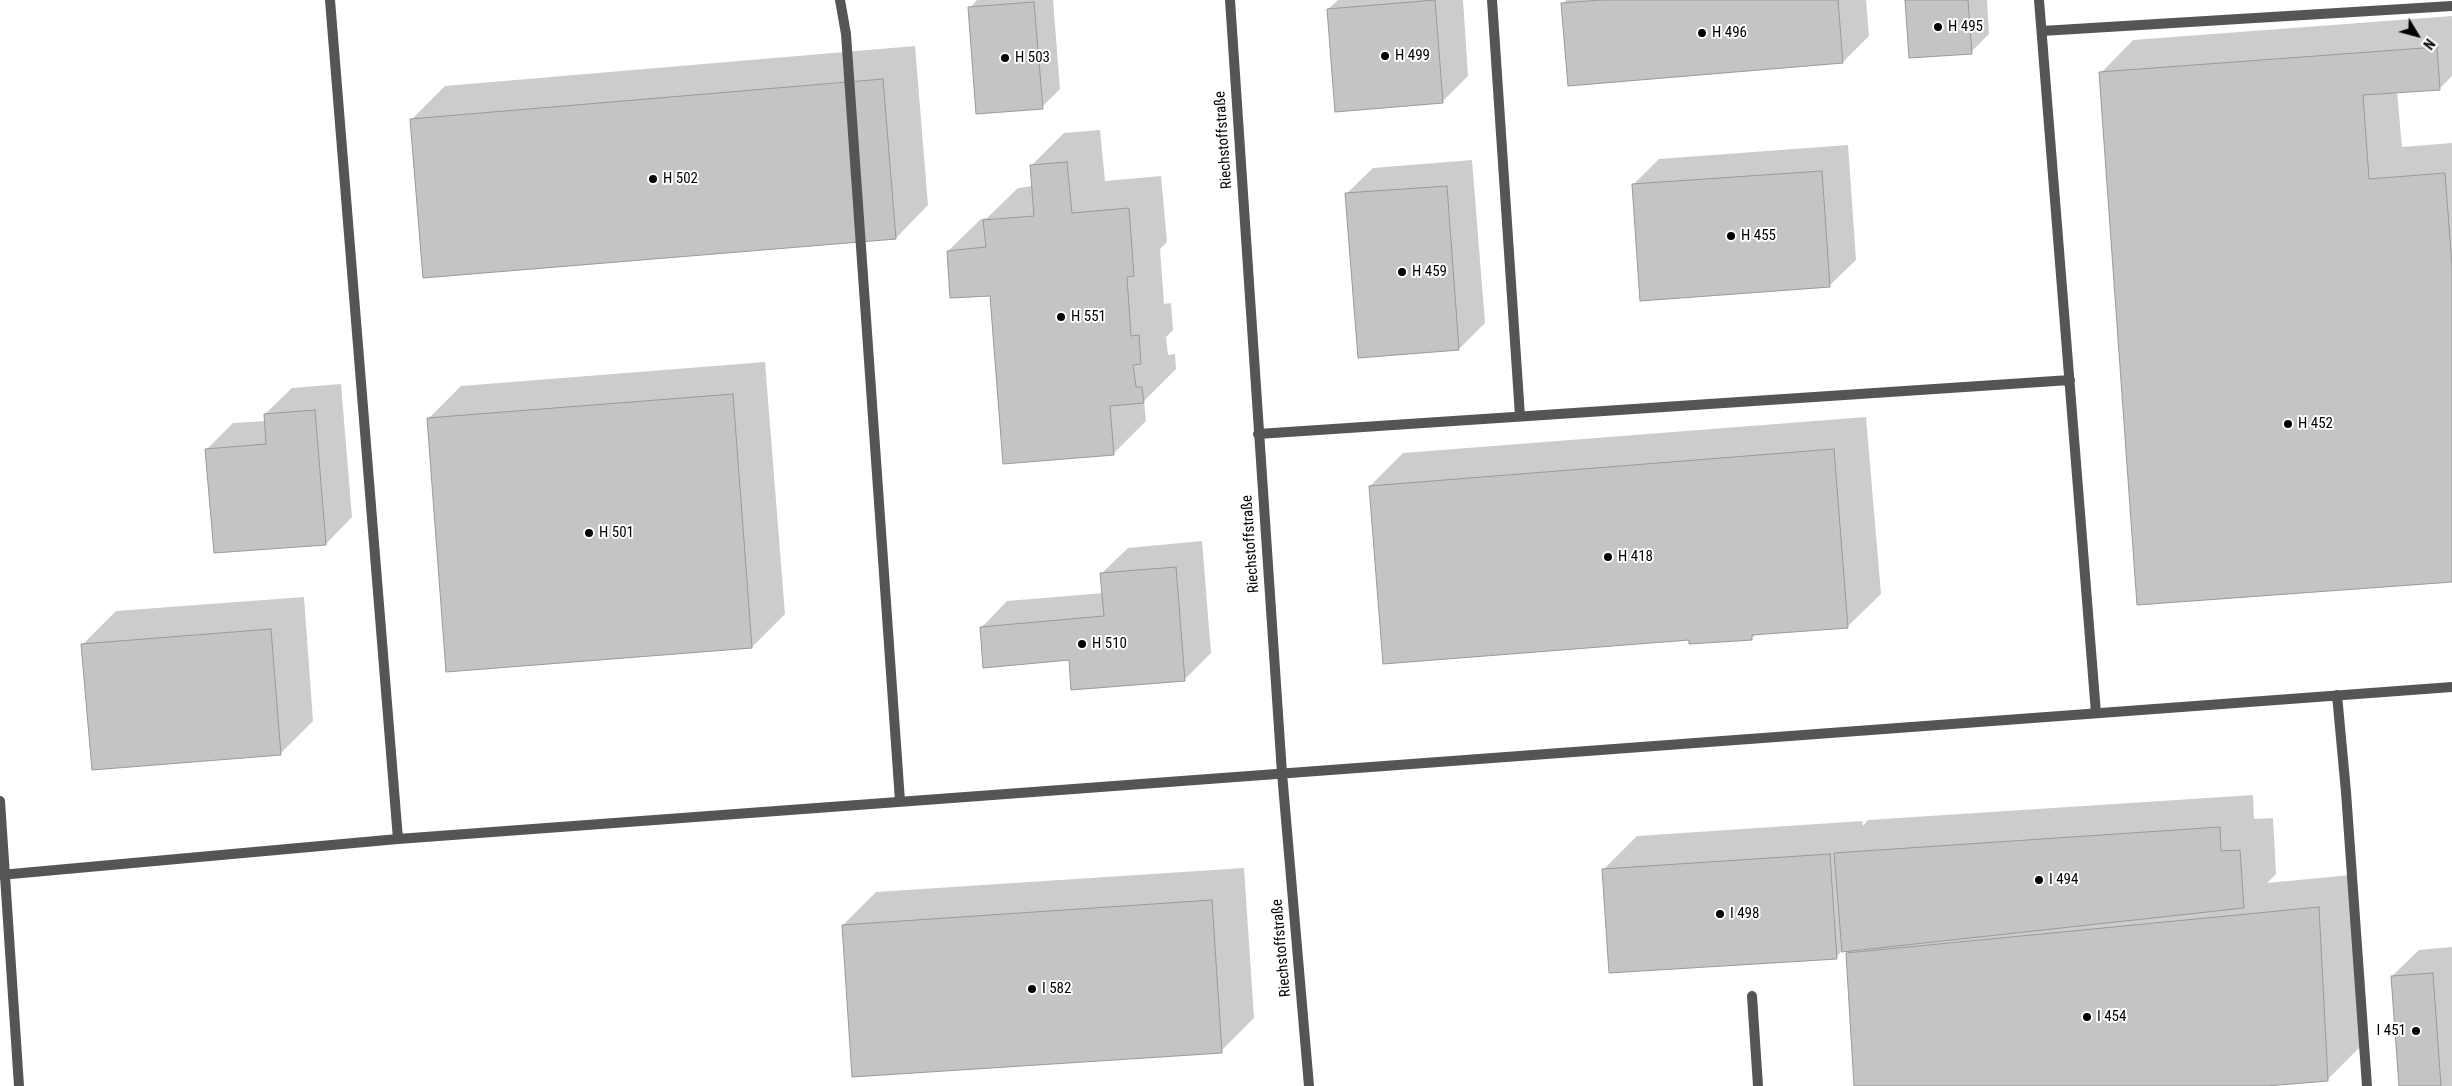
<!DOCTYPE html>
<html>
<head>
<meta charset="utf-8">
<style>
  body { margin:0 }
  #map { position:relative; width:2452px; height:1086px; overflow:hidden; background:#fff; font-family:"Roboto Condensed",sans-serif }
  canvas { display:block }
  .north { position:absolute; left:2392px; top:10px; width:50px; height:50px; -webkit-text-stroke:4px #fff; paint-order:stroke; rotate:127deg; font-size:14px; font-weight:700; line-height:20px; text-align:center; color:#000 }
  .north::after { content:''; display:block; margin:auto; width:18px; height:22px; background:#000; clip-path:polygon(50% 0,100% 100%,50% 72%,0 100%) }
</style>
</head>
<body>
<div id="map">
<canvas width="2452" height="1086"></canvas>
<div class="north">N</div>
</div>
<script>
const g = document.querySelector('canvas').getContext('2d');
g.lineJoin = 'round';
function fill(path, color) {
  g.fillStyle = color;
  g.fill(path, 'evenodd');
}
function poly(rows) {
  const path = new Path2D();
  for (const r of rows) {
    path.moveTo(r[0], r[1]);
    for (let i = 2; i < r.length; i += 2) path.lineTo(r[i], r[i + 1]);
  }
  return path;
}
function strokePath(path, color, width, dash) {
  g.strokeStyle = color;
  g.lineWidth = width;
  g.lineCap = dash ? 'butt' : 'round';
  g.setLineDash(dash || []);
  g.stroke(path);
}
function drawText(font, color, halo, rows, align = 'center') {
  g.font = font + ' "Roboto Condensed",sans-serif';
  g.lineWidth = 4;
  g.setLineDash([]);
  g.textBaseline = 'middle';
  g.strokeStyle = halo;
  g.fillStyle = color;
  for (const [text, x, y, turn = 0] of rows) {
    g.save();
    g.translate(x, y);
    g.rotate((+turn || 0) * Math.PI / 180);
    g.textAlign = isNaN(turn) ? turn : align;
    if (halo) g.strokeText(text, 0, 0);
    g.fillText(text, 0, 0);
    g.restore();
  }
}
fill(poly([
  [977,0,1053,0,1060,89,1042,107,970,8],
  [1338,0,1463,0,1468,76,1442,102,1328,9],
  [1566,0,1866,0,1869,36,1843,62,1563,4],
  [1906,0,1987,0,1989,34,1971,52],
  [2452,16,2452,76,2439,89,2397,91,2402,147,2452,143,2452,580,2101,73,2133,40],
  [915,46,928,205,896,238,412,119,445,86],
  [1100,130,1105,181,1161,176,1167,242,1160,249,1164,304,1171,303,1173,330,1166,337,1168,355,1175,354,1176,369,1144,401,1146,421,1113,454,991,294,948,251,981,219,987,218,1018,188,1033,186,1031,166,1064,133],
  [1848,145,1856,260,1829,286,1633,185,1659,159],
  [1472,160,1485,323,1459,349,1346,194,1373,168],
  [765,362,785,614,752,647,428,419,461,386],
  [341,384,352,517,326,544,207,449,233,423,266,421,265,414,292,388],
  [1866,417,1881,594,1848,626,1757,633,1752,638,1690,638,1370,486,1403,453],
  [1202,541,1211,653,1185,679,1070,659,981,628,1007,601,1103,593,1101,574,1128,548],
  [304,597,313,721,280,754,83,644,116,611],
  [2253,795,2254,819,2273,818,2276,874,2267,883,2351,875,2360,1047,2327,1080,2251,1086,1855,1086,1847,953,1851,949,1843,950,1836,957,1604,869,1637,836,1862,821,1863,826,1868,820],
  [1244,868,1254,1018,1221,1051,843,925,876,892],
  [2452,947,2452,1086,2400,1086,2392,976,2419,950]
]), '#0003');
const building = poly([
  [1435,0,1443,103,1335,112,1327,9,1435,0],
  [1601,0,1838,0,1843,63,1568,86,1561,3,1601,0],
  [1905,0,1968,0,1972,54,1909,58,1905,0],
  [1034,2,1043,109,976,114,968,7,1034,2],
  [2437,47,2440,90,2363,95,2369,179,2445,173,2452,266,2452,582,2137,605,2099,72,2437,47],
  [883,79,896,239,423,278,410,119,883,79],
  [1067,162,1072,213,1129,208,1134,276,1127,277,1131,336,1139,335,1141,364,1133,365,1136,387,1142,387,1144,403,1110,406,1114,455,1003,464,990,296,950,298,947,251,986,247,983,220,1034,216,1030,165,1067,162],
  [1822,171,1830,287,1640,301,1632,184,1822,171],
  [1447,186,1459,350,1358,358,1345,193,1447,186],
  [733,394,752,648,446,672,427,418,733,394],
  [315,410,326,545,214,553,205,449,266,444,264,414,315,410],
  [1834,449,1848,628,1752,635,1752,640,1689,644,1689,640,1383,664,1369,486,1834,449],
  [1176,567,1185,681,1071,690,1069,660,983,668,980,627,1104,616,1100,573,1176,567],
  [271,629,281,755,92,770,81,644,271,629],
  [2220,827,2221,851,2240,850,2244,908,1842,952,1834,853,2220,827],
  [1830,854,1837,959,1609,973,1602,869,1830,854],
  [1212,900,1222,1053,852,1077,842,925,1212,900],
  [2319,907,2328,1081,2267,1086,1854,1086,1846,953,2319,907],
  [2433,973,2441,1086,2399,1086,2391,976,2433,973]
]);
fill(building, '#c4c4c4');
strokePath(building, '#999', 1);
strokePath(poly([
  [330,0,398,839],
  [840,0,846,34,900,801],
  [1230,0,1282,773,1309,1086],
  [1492,0,1520,416],
  [2039,0,2096,713],
  [2042,31,2452,6],
  [1258,434,2070,380],
  [2337,695,2346,792,2367,1086],
  [0,801,19,1086],
  [0,875,398,839,2452,687],
  [1752,996,1758,1086]
]), '#555', 10);
for (const [x, y, r, color] of [
  [1938,27,5,"#000"],
  [1702,33,5,"#000"],
  [1385,56,5,"#000"],
  [1005,58,5,"#000"],
  [653,179,5,"#000"],
  [1731,236,5,"#000"],
  [1402,272,5,"#000"],
  [1061,317,5,"#000"],
  [2288,424,5,"#000"],
  [589,533,5,"#000"],
  [1608,557,5,"#000"],
  [1082,644,5,"#000"],
  [2039,880,5,"#000"],
  [1720,914,5,"#000"],
  [1032,989,5,"#000"],
  [2087,1017,5,"#000"],
  [2416,1031,5,"#000"]
]) {
  const dot = new Path2D();
  dot.arc(x, y, r, 0, 2 * Math.PI);
  g.fillStyle = color;
  g.fill(dot);
  strokePath(dot, '#fff', 2);
}
drawText('15px', '#000', '#fff', [
  ["H 495",1948,27],
  ["H 496",1712,33],
  ["H 499",1395,56],
  ["H 503",1015,58],
  ["H 502",663,179],
  ["H 455",1741,236],
  ["H 459",1412,272],
  ["H 551",1071,317],
  ["H 452",2298,424],
  ["H 501",599,533],
  ["H 418",1618,557],
  ["H 510",1092,644],
  ["I 494",2049,880],
  ["I 498",1730,914],
  ["I 582",1042,989],
  ["I 454",2097,1017],
  ["I 451",2406,1031,"right"]
], 'left');
drawText('15px', '#000', '#fff', [
  ["Riechstoffstraße",1224,140,-94],
  ["Riechstoffstraße",1251,544,-94],
  ["Riechstoffstraße",1282,948,-95]
]);
</script>
</body>
</html>
